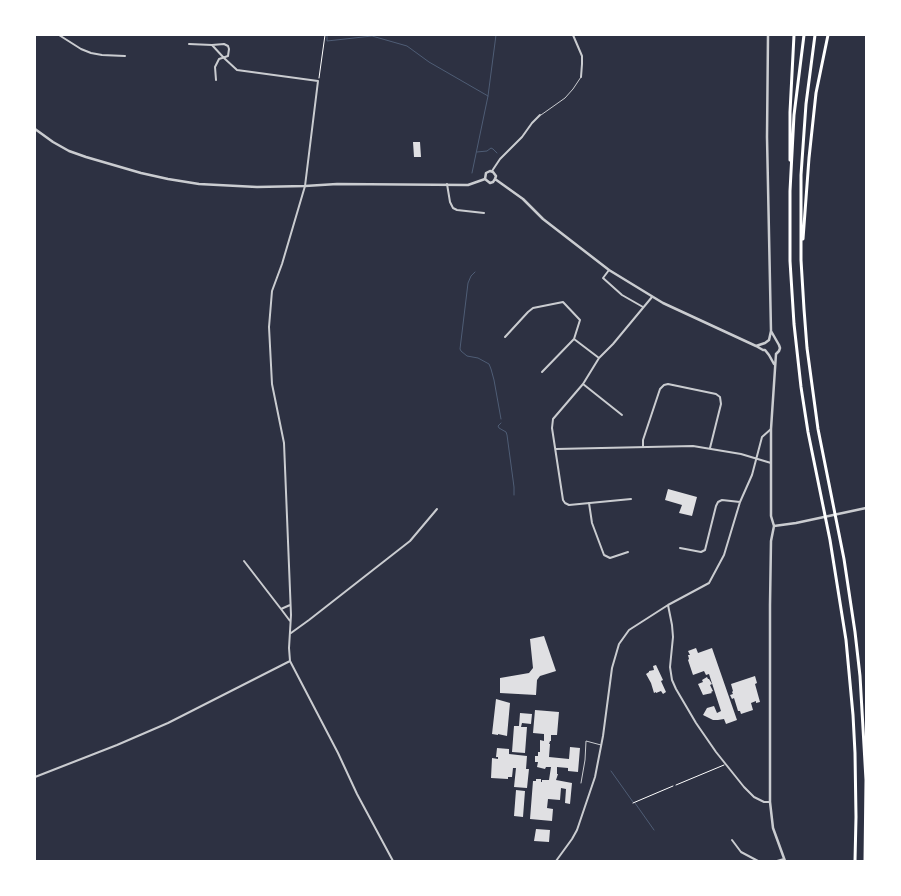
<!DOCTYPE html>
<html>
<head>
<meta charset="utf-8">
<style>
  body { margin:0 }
  #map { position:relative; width:901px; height:896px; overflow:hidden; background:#2d3142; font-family:Arial,sans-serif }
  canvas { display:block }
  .frame { position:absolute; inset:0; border:36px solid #fff; pointer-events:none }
</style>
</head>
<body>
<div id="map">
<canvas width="901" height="896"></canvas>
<div class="frame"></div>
</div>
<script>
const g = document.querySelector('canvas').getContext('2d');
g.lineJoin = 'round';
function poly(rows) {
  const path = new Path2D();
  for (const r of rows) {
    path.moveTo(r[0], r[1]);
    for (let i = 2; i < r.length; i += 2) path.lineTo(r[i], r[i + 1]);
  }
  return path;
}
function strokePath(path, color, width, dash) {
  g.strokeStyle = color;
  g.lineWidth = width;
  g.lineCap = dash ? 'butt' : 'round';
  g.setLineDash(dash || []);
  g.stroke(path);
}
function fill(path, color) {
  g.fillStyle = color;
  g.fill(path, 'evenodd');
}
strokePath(poly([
  [327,35,327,41,372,36,407,46,429,62,488,96,472,173],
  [488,96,496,35],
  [477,152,487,151,491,148,493,149,497,153],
  [475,272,471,276,468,283,460,349,461,351,467,356,478,358,489,364,491,369,494,380,501,419],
  [501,423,498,426,499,428,506,432,507,435,514,487,514,495],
  [611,771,633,802],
  [635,803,654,830]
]), '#4f5d75', 1);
fill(poly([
  [413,142,420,142,421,157,414,157],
  [668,489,697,497,692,516,679,513,682,505,665,500],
  [544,636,556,671,540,676,537,680,536,695,500,693,500,678,529,673,533,668,530,639],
  [696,648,698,653,712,648,737,720,726,724,724,719,718,720,713,720,703,715,707,708,714,706,717,713,721,711,709,674,706,675,704,671,693,675,688,660,689,659,688,655,690,655,688,651],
  [656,665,663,680,661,681,666,692,663,694,661,691,656,693,656,692,654,693,651,683,646,674,649,672,649,671,654,670,653,666],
  [755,676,757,683,755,684,760,702,756,703,756,701,751,703,753,710,741,714,740,711,738,711,734,698,732,699,730,695,733,694,732,692,733,691,731,684],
  [707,677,708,679,709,679,712,684,710,685,713,691,711,692,712,693,703,695,698,684,703,682,702,680],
  [496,699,510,703,507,736,498,734,498,735,492,734],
  [535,710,559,712,557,735,551,735,551,741,550,741,549,744,550,744,549,757,569,759,570,747,580,748,578,772,568,771,568,768,557,767,557,774,558,774,556,780,572,783,570,804,565,803,566,789,561,788,560,800,548,799,547,808,553,809,552,821,530,819,533,781,536,781,536,779,541,779,541,782,542,782,542,780,549,780,551,767,546,767,545,769,537,767,538,762,535,762,535,756,538,756,538,752,540,752,540,740,544,741,544,734,533,733],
  [520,713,532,714,531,724,522,723,521,727,527,727,525,753,512,752,514,726,519,726],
  [497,748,509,749,509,754,527,756,526,769,529,769,527,788,514,787,516,768,513,768,512,777,508,777,508,779,491,778,492,758,498,759,498,757,496,757],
  [516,790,525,791,523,817,514,816],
  [536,829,550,830,549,842,534,841]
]), '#e0e0e3');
strokePath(poly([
  [319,78,325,35],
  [676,785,724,765],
  [633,803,673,786]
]), '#fff', 1);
strokePath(poly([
  [541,115,565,98,573,89,581,77],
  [581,783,585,760,586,741,601,745]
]), '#caccd0', 1);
strokePath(poly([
  [59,35,81,49,91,53,102,55,125,56],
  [573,35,582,56,582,64,581,77],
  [189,44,212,45,224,58,237,70,318,81,305,186,282,264,272,291,269,327,272,384,284,443,291,615,289,648,290,661,338,753,357,794,393,861],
  [212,45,224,44,228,46,229,49,228,56,219,59,215,67,216,80],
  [492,171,500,159,522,137,532,123,540,115],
  [447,184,450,202,453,208,457,210,484,213],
  [609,270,603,278,622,295,643,307],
  [505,337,528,312,533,308,563,302,580,320,574,339,542,372],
  [574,339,599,358],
  [583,384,622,415],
  [643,446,643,440,660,389,664,385,668,384,716,394,720,397,721,404,710,448],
  [556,449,693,446,741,454,771,463],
  [631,499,569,505,565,503,563,500,552,428,553,419,583,384,599,358,613,344,652,297],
  [589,503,592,523,604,555,610,558,628,552],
  [680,548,701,552,705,550,716,506,718,502,722,500,740,502],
  [244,561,281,609,290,605],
  [668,605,672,625,673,637,670,667,672,680,676,689,696,723,716,752,744,787,754,797,764,802,770,802],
  [281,609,290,621],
  [291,633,309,620,410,541,437,509],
  [35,777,117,745,168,723,290,661],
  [732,840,741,852,758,861],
  [556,861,572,839,577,830,595,777,603,736,612,668,619,644,629,630,668,605,709,583,724,555,740,502,752,475,762,437,771,429],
  [777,861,784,859]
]), '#caccd0', 2);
strokePath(poly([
  [35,129,53,142,69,151,86,157,141,173,168,179,199,184,257,187,305,186,337,184,468,185,485,179],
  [485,179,486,173,490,171,493,172,496,176,495,179,523,199,543,219,609,270,663,303,756,346,763,350,765,350,769,355,774,364],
  [485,179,490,183,493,182,495,179],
  [771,331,779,345,780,348,779,351,776,354,771,429,771,516,774,526,771,541,770,605,770,802,773,828,785,861],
  [756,346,765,343,769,340,771,331,767,137,768,35],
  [774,526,796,523,866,508]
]), '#caccd0', 2.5);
strokePath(poly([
  [804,35,794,115,790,191,790,261,794,324,801,387,808,432,830,540,846,640,853,715,855,753,856,817,855,861],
  [815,35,806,104,801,175,801,260,804,309,807,348,818,429,844,559,855,632,860,676,866,780,865,861],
  [790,160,790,112,794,35],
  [803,239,809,158,816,93,828,35]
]), '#fff', 3);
</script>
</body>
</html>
